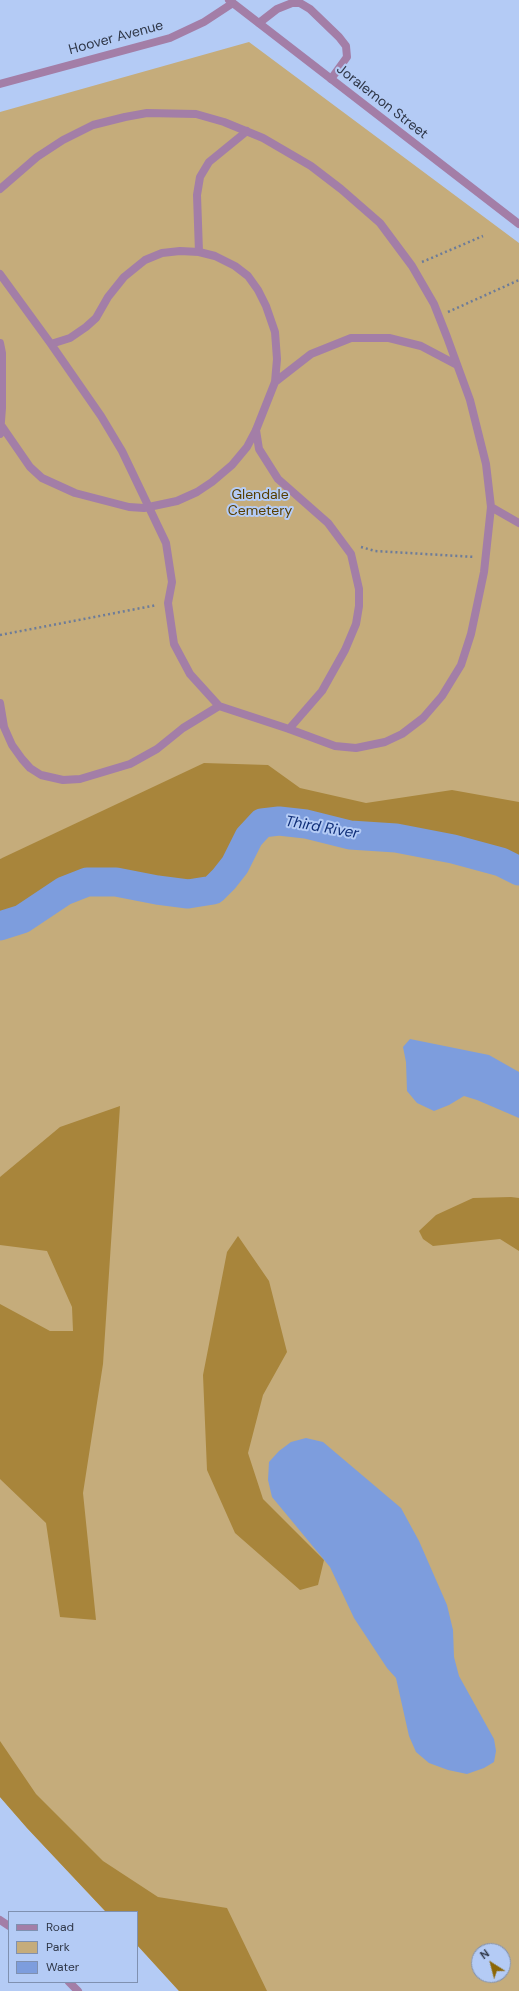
<!DOCTYPE html>
<html>
<head>
<meta charset="utf-8">
<style>
  body { margin:0 }
  #map { position:relative; width:519px; height:1991px; overflow:hidden; background:#b4cbf5; font-family:"DM Sans",sans-serif }
  canvas { display:block }
  .legend { position:absolute; left:8px; top:1911px; width:130px; height:72px; box-sizing:border-box; background:#b4cbf5; border:1px solid #7f90b0; margin:0; padding:5px 7px; list-style:none; font-size:12px; color:#2f3748 }
  .legend li { display:flex; align-items:center; gap:8px; height:20px }
  .legend b { width:20px; border:1px solid #7f90b0 }
  .north { position:absolute; left:471px; top:1943px; width:40px; height:40px; box-sizing:border-box; background:#b4cbf5; border:1px solid #7f90b0; border-radius:50%; rotate:324deg; font-size:11px; font-weight:700; line-height:16px; text-align:center; color:#2f3748 }
  .north::after { content:''; display:block; margin:auto; width:14px; height:18px; background:#8c6708; clip-path:polygon(50% 0,100% 100%,50% 72%,0 100%) }
</style>
</head>
<body>
<div id="map">
<canvas width="519" height="1991"></canvas>
<ul class="legend">
<li><b style="height:5px;background:#a37ea7"></b>Road</li>
<li><b style="height:11px;background:#c5ac7b"></b>Park</li>
<li><b style="height:11px;background:#7d9ddd"></b>Water</li>
</ul>
<div class="north">N</div>
</div>
<script>
const g = document.querySelector('canvas').getContext('2d');
g.lineJoin = 'round';
function fill(path, color) {
  g.fillStyle = color;
  g.fill(path, 'evenodd');
}
function poly(rows) {
  const path = new Path2D();
  for (const r of rows) {
    path.moveTo(r[0], r[1]);
    for (let i = 2; i < r.length; i += 2) path.lineTo(r[i], r[i + 1]);
  }
  return path;
}
function strokePath(path, color, width, dash) {
  g.strokeStyle = color;
  g.lineWidth = width;
  g.lineCap = dash ? 'butt' : 'round';
  g.setLineDash(dash || []);
  g.stroke(path);
}
function drawText(font, color, halo, rows, align = 'center') {
  g.font = font + ' "DM Sans",sans-serif';
  g.lineWidth = 4;
  g.setLineDash([]);
  g.textBaseline = 'middle';
  g.strokeStyle = halo;
  g.fillStyle = color;
  for (const [text, x, y, turn = 0] of rows) {
    g.save();
    g.translate(x, y);
    g.rotate((+turn || 0) * Math.PI / 180);
    g.textAlign = isNaN(turn) ? turn : align;
    if (halo) g.strokeText(text, 0, 0);
    g.fillText(text, 0, 0);
    g.restore();
  }
}
fill(poly([
  [249,42,519,243,519,855,288,805,0,859,0,112],
  [279,821,306,824,350,835,396,838,453,849,501,862,519,871,519,1991,179,1991,137,1945,137,1912,106,1912,27,1828,0,1797,0,926,22,919,64,891,87,882,116,882,157,890,235,865,249,837,262,823],
  [479,1951,503,1951,503,1975,479,1975]
]), '#c5ac7b');
fill(poly([
  [204,763,268,765,300,788,366,803,452,790,519,802,519,871,501,862,453,849,396,838,350,835,306,824,279,821,262,823,249,837,235,865,224,879,213,890,188,894,157,890,116,882,87,882,64,891,22,919,0,926,0,859],
  [120,1106,103,1364,83,1493,96,1620,60,1617,46,1523,0,1479,0,1304,50,1331,73,1331,72,1307,47,1251,0,1245,0,1177,60,1127],
  [511,1197,519,1198,519,1251,500,1239,433,1246,423,1239,419,1231,436,1215,473,1198],
  [238,1236,269,1281,287,1352,263,1395,248,1453,263,1499,324,1560,318,1585,300,1590,235,1533,207,1470,203,1375,227,1252],
  [0,1741,36,1794,103,1861,158,1897,227,1908,267,1991,179,1991,137,1945,137,1912,106,1912,27,1828,0,1797]
]), '#a8853b');
fill(poly([
  [410,1039,489,1055,519,1072,519,1118,477,1100,464,1096,449,1105,434,1111,417,1103,407,1091,406,1062,403,1047],
  [306,1438,323,1442,401,1508,419,1541,447,1605,453,1630,454,1657,459,1676,494,1739,496,1751,494,1762,484,1768,467,1774,448,1770,429,1763,416,1752,409,1736,396,1678,387,1668,354,1618,330,1567,272,1497,268,1480,269,1462,279,1451,291,1442]
]), '#7d9ddd');
strokePath(poly([
  [0,926,22,919,64,891,87,882,116,882,157,890,188,894,213,890,224,879,235,865,249,837,262,823,279,821,306,824,350,835,396,838,453,849,501,862,519,871]
]), '#7d9ddd', 29);
strokePath(poly([
  [422,262,483,236],
  [448,312,519,280],
  [361,547,375,551,475,557],
  [0,635,157,605]
]), '#6d7c99', 2.5, [2, 3]);
strokePath(poly([
  [259,23,277,9,292,3,300,3,310,9,339,37,346,46,347,57,331,79],
  [0,189,37,157,63,140,93,125,125,117,147,113,196,114,224,122,263,138,311,166,341,189,380,223,412,266,434,304,447,337,470,400,486,464,491,507,484,572,471,634,461,665,442,696,423,718,402,734,385,742,356,748,335,746,289,729,219,706,190,674,174,644,168,603,172,582,166,543,122,451,101,416,51,344,0,274],
  [199,252,197,195,200,177,209,162,247,131],
  [0,343,2,353,2,408,0,434],
  [275,382,311,354,351,338,389,338,421,346,457,365],
  [1,425,30,467,42,478,75,493,129,507,144,508,177,501,197,492,212,482,232,465,247,447,256,430,275,382,277,359,275,332,266,306,258,290,248,276,235,266,215,256,199,252,180,251,162,253,145,260,124,277,108,297,96,318,86,327,70,338,51,344],
  [256,430,259,449,278,479,328,523,351,554,359,589,359,606,356,624,345,650,322,691,289,729],
  [491,507,519,523],
  [0,703,4,727,12,745,22,759,30,768,41,775,63,780,80,779,130,764,157,749,183,728,219,706]
]), '#a37ea7', 8);
strokePath(poly([
  [0,1920,9,1926],
  [69,1982,78,1991]
]), '#a37ea7', 8);
strokePath(poly([
  [229,0,519,224],
  [0,84,170,38,204,22,233,3]
]), '#a37ea7', 8);
drawText('14px', '#2f3748', '#b4cbf5', [
  ["Hoover Avenue",116,38,-15],
  ["Joralemon Street",382,102,38]
]);
drawText('14px', '#573e00', '#b4cbf5', [
  ["Glendale",260,495],
  ["Cemetery",260,511]
]);
drawText('italic 15px', '#0e2d77', '#b4cbf5', [
  ["Third River",322,828,10]
]);
</script>
</body>
</html>
